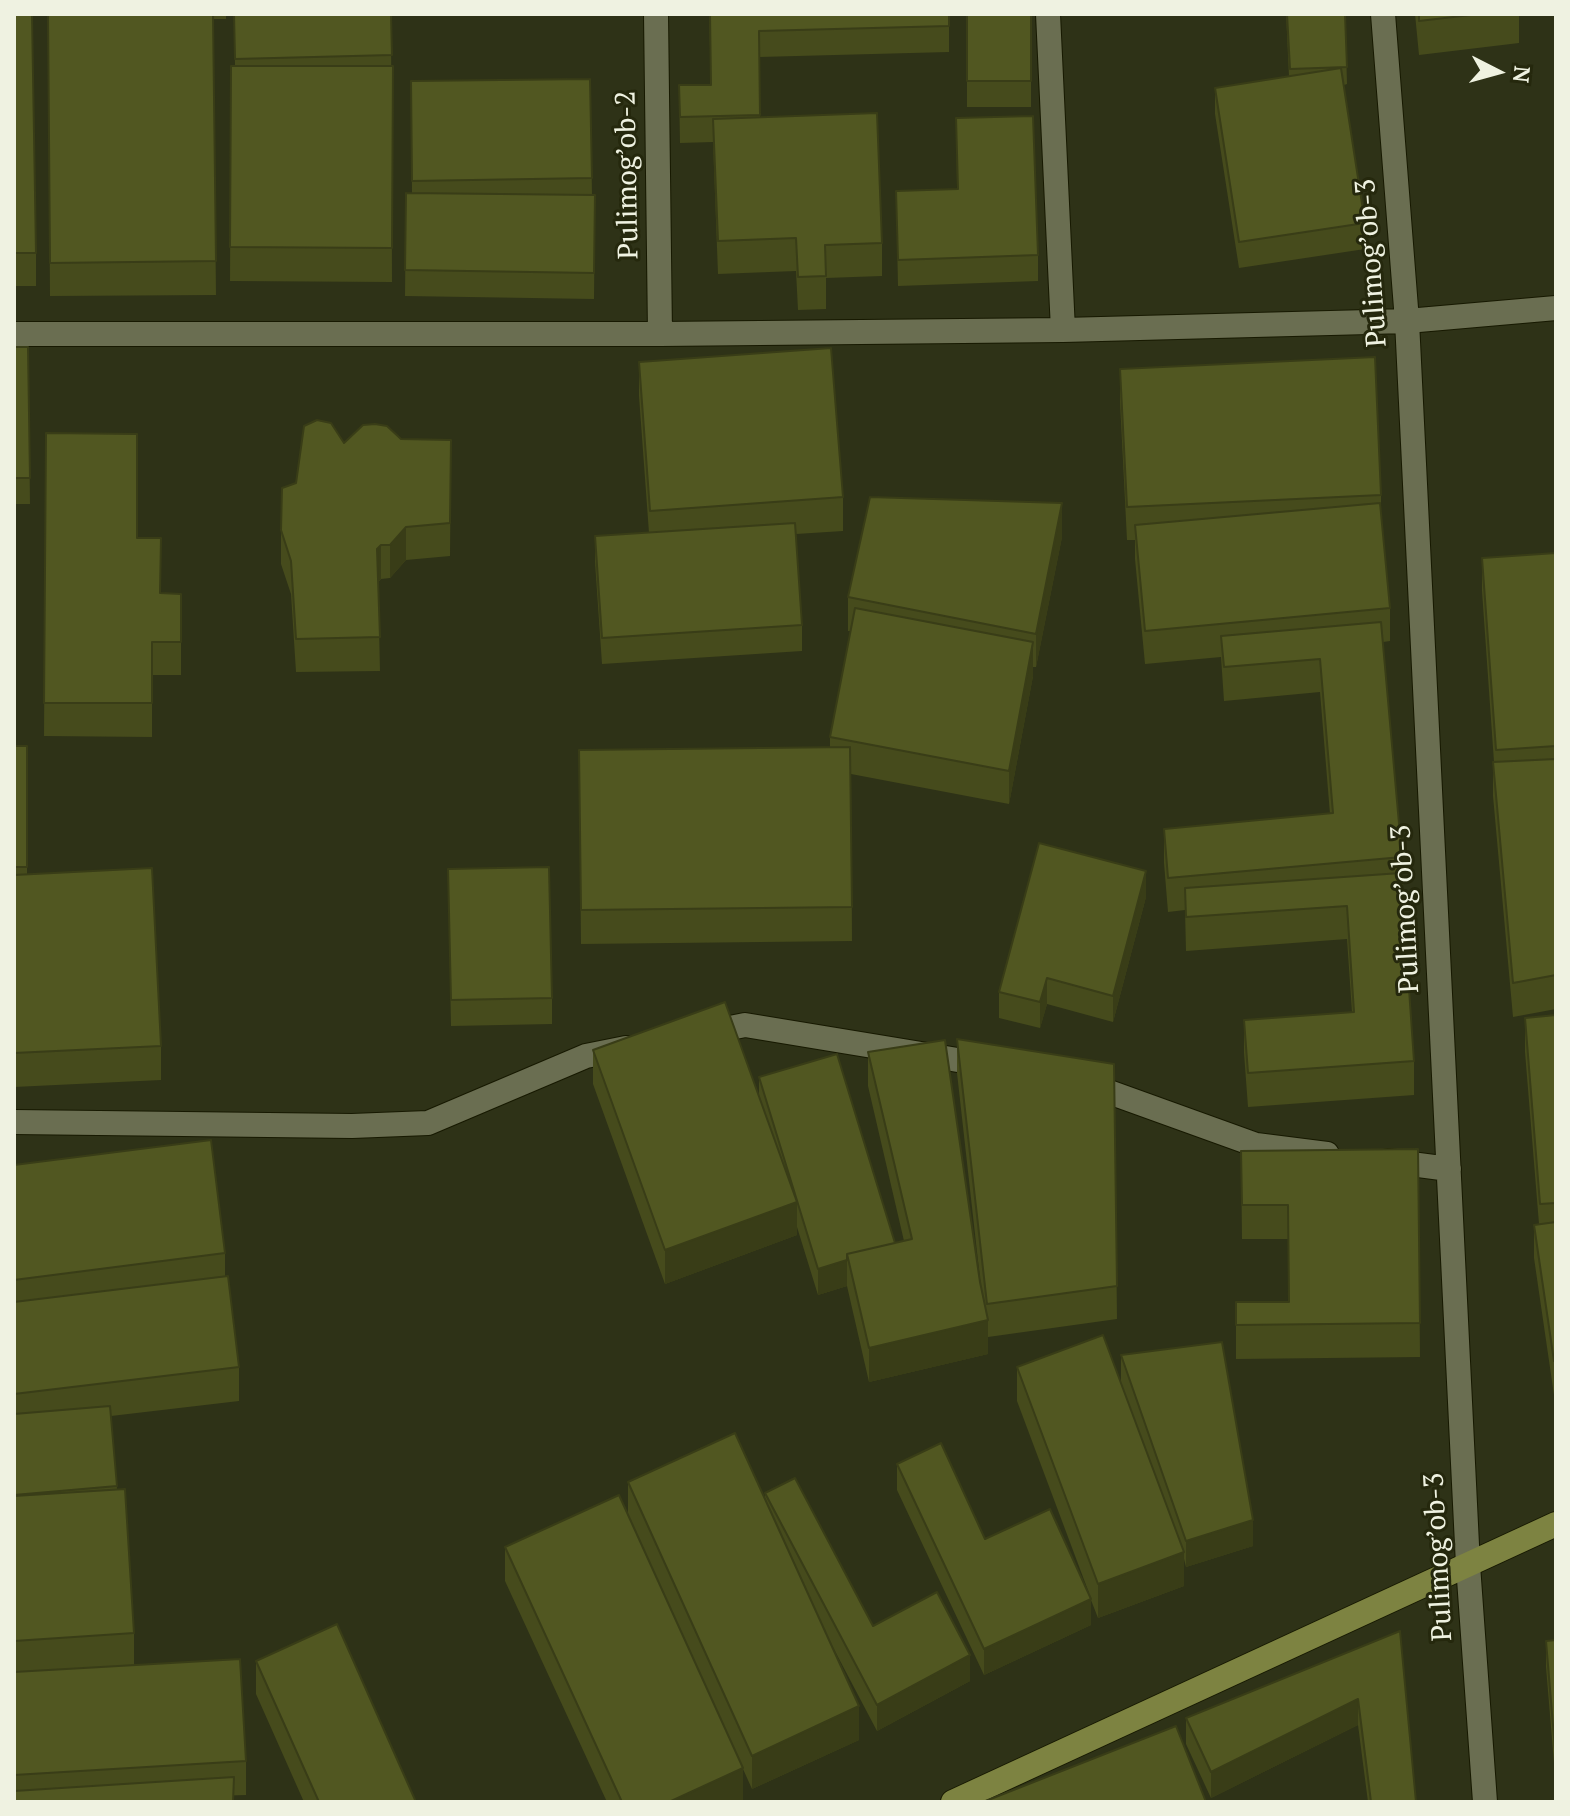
<!DOCTYPE html>
<html>
<head>
<meta charset="utf-8">
<style>
  body { margin:0 }
  #map { position:relative; width:1570px; height:1816px; overflow:hidden; background:#2e3217; font-family:"PT Serif",serif }
  canvas { display:block }
  .frame { position:absolute; inset:0; border:16px solid #eff2e1; pointer-events:none }
  .north { position:absolute; left:1458px; top:32px; width:80px; height:80px; -webkit-text-stroke:6px #25280d; paint-order:stroke; rotate:96deg; font-size:22px; font-weight:700; line-height:32px; text-align:center; color:#eff2e1 }
  .north::after { content:''; display:block; margin:auto; width:28px; height:36px; background:#eff2e1; clip-path:polygon(50% 0,100% 100%,50% 72%,0 100%) }
</style>
</head>
<body>
<div id="map">
<canvas width="1570" height="1816"></canvas>
<div class="frame"></div>
<div class="north">N</div>
</div>
<script>
const g = document.querySelector('canvas').getContext('2d');
g.lineJoin = 'round';
function poly(rows) {
  const path = new Path2D();
  for (const r of rows) {
    path.moveTo(r[0], r[1]);
    for (let i = 2; i < r.length; i += 2) path.lineTo(r[i], r[i + 1]);
  }
  return path;
}
function strokePath(path, color, width, dash) {
  g.strokeStyle = color;
  g.lineWidth = width;
  g.lineCap = dash ? 'butt' : 'round';
  g.setLineDash(dash || []);
  g.stroke(path);
}
function fill(path, color) {
  g.fillStyle = color;
  g.fill(path, 'evenodd');
}
function drawText(font, color, halo, rows, align = 'center') {
  g.font = font + ' "PT Serif",serif';
  g.lineWidth = 6;
  g.setLineDash([]);
  g.textBaseline = 'middle';
  g.strokeStyle = halo;
  g.fillStyle = color;
  for (const [text, x, y, turn = 0] of rows) {
    g.save();
    g.translate(x, y);
    g.rotate((+turn || 0) * Math.PI / 180);
    g.textAlign = isNaN(turn) ? turn : align;
    if (halo) g.strokeText(text, 0, 0);
    g.fillText(text, 0, 0);
    g.restore();
  }
}
const street = poly([
  [656,14,660,334],
  [1048,14,1063,330],
  [1383,14,1407,321,1468,1565,1485,1802],
  [14,334,660,334,1063,330,1407,321,1556,308],
  [705,1033,745,1025,988,1065],
  [1084,1083,1256,1145,1327,1154],
  [14,1122,352,1126,428,1123,586,1056,626,1048],
  [1388,1161,1449,1169]
]);
const secondary = poly([
  [953,1802,1556,1524]
]);
strokePath(street, '#171901', 26);
strokePath(secondary, '#171901', 26);
strokePath(street, '#6a6e51', 24);
strokePath(secondary, '#7d8341', 24);
fill(poly([
  [14,14,36,253,36,286,14,286],
  [48,14,226,14,226,19,213,19,216,295,50,296],
  [234,14,391,14,392,282,230,281,231,66,235,66],
  [709,14,949,14,949,52,759,57,760,118,882,243,882,276,826,278,826,309,798,310,796,271,718,274,713,142,680,143,679,85,711,85],
  [967,14,1031,14,1031,107,967,107],
  [1286,14,1345,14,1347,84,1344,85,1365,223,1365,249,1239,268,1215,114,1215,88,1289,76],
  [1415,14,1519,14,1519,43,1419,55],
  [590,79,592,195,595,195,594,299,405,296,406,193,412,193,411,81],
  [956,118,1038,255,1038,281,898,286,896,191,957,189],
  [14,347,28,347,30,504,14,504],
  [639,362,843,497,843,531,796,534,802,625,802,651,602,664,595,562,595,536,649,533,639,396],
  [1120,369,1381,495,1381,511,1390,608,1390,641,1383,642,1402,857,1402,887,1414,1061,1414,1095,1248,1107,1244,1053,1244,1020,1352,1012,1347,939,1186,951,1185,910,1168,912,1164,863,1164,829,1330,814,1320,692,1224,701,1221,657,1145,664,1135,559,1135,540,1127,540,1120,402],
  [46,433,137,538,161,593,181,594,181,675,152,675,152,737,44,736],
  [401,439,451,440,450,556,406,560,390,578,381,579,378,582,380,671,296,672,291,594,281,564,281,530,296,483],
  [1062,537,1036,667,1033,667,1033,676,1009,804,851,774,852,941,581,944,579,750,830,748,830,737,851,631,848,631,848,597],
  [1556,553,1556,1009,1513,1017,1493,796,1493,762,1494,762,1482,591,1482,558],
  [14,746,27,746,27,874,161,1046,161,1080,14,1087],
  [448,869,552,998,552,1024,451,1026],
  [1146,897,1113,1022,1047,1004,1040,1028,999,1018,999,992],
  [1556,1015,1556,1394,1554,1395,1534,1258,1534,1225,1539,1224,1525,1052,1525,1018],
  [957,1039,1114,1064,1117,1319,988,1337,988,1354,869,1382,847,1286,818,1295,797,1227,797,1235,665,1284,593,1084,593,1050,759,1097,759,1077,895,1243,904,1241,868,1086,868,1052,981,1288,957,1073],
  [1418,1149,1420,1357,1236,1359,1236,1302,1288,1302,1288,1239,1242,1239,1241,1151],
  [14,1165,225,1253,225,1276,239,1367,239,1401,111,1416,117,1489,134,1633,134,1665,246,1761,246,1795,14,1802],
  [1121,1355,1253,1546,1186,1567,1184,1559,1184,1586,1098,1618,1091,1600,1091,1625,984,1675,897,1490,897,1464,985,1539,1089,1593,1017,1401,1017,1367,1121,1381],
  [628,1482,765,1500,765,1493,873,1626,970,1681,877,1731,827,1636,859,1740,752,1789,743,1769,743,1801,741,1802,607,1802,505,1581,505,1547,628,1515],
  [1400,1631,1416,1802,1368,1802,1358,1725,1211,1798,1186,1744,1186,1718],
  [1556,1640,1556,1775,1555,1775,1546,1667,1546,1641],
  [256,1661,416,1802,304,1802,256,1694]
]), '#464b1c');
fill(poly([
  [1062,503,1062,537,1036,667,1036,634],
  [406,527,406,560,390,578,390,545],
  [381,545,381,579,377,582,377,549],
  [1033,642,1033,676,1009,804,1009,771],
  [1146,871,1146,897,1113,1022,1113,996],
  [1047,978,1047,1004,1040,1028,1040,1002],
  [797,1202,797,1235,665,1284,665,1250],
  [847,1260,847,1286,818,1295,818,1269],
  [988,1320,988,1354,869,1382,869,1348],
  [1556,1360,1556,1394,1554,1395,1554,1361],
  [1253,1520,1253,1546,1186,1567,1186,1541],
  [1184,1552,1184,1586,1098,1618,1098,1584],
  [1091,1599,1091,1625,984,1675,984,1649],
  [970,1655,970,1681,877,1731,877,1705],
  [1358,1699,1358,1725,1211,1798,1211,1772],
  [859,1706,859,1740,752,1789,752,1756],
  [743,1768,743,1801,669,1802]
]), '#393d17');
const building = poly([
  [14,14,32,14,36,253,14,253,14,14],
  [48,14,213,14,216,261,50,263,48,14],
  [234,14,391,14,392,55,235,59,234,14],
  [710,14,949,14,949,26,759,31,760,115,680,117,679,85,711,85,710,14],
  [967,14,1031,14,1031,81,967,81,967,14],
  [1287,14,1345,14,1347,67,1290,69,1287,14],
  [1419,14,1479,14,1419,21,1419,14],
  [231,66,393,66,392,248,230,247,231,66],
  [1341,68,1365,223,1239,242,1215,88,1341,68],
  [590,79,592,178,412,181,411,81,590,79],
  [877,113,882,243,825,245,826,276,798,277,796,238,718,241,713,119,877,113],
  [1033,116,1038,255,898,260,896,191,958,189,956,118,1033,116],
  [406,193,595,195,594,273,405,270,406,193],
  [14,347,28,347,30,478,14,478,14,347],
  [831,348,843,497,650,511,639,362,831,348],
  [1375,357,1381,495,1127,507,1120,369,1375,357],
  [317,420,331,423,344,443,363,425,375,424,387,426,401,439,451,440,450,523,406,527,390,545,381,545,377,549,380,637,296,639,291,561,281,530,282,488,296,483,304,426,317,420],
  [46,433,137,434,137,538,161,538,160,593,181,594,181,642,152,642,152,703,44,703,46,433],
  [870,497,1062,503,1036,634,848,597,870,497],
  [1380,503,1390,608,1145,631,1135,525,1380,503],
  [795,523,802,625,602,638,595,536,795,523],
  [1556,553,1556,746,1496,750,1482,558,1556,553],
  [855,608,1033,642,1009,771,830,737,855,608],
  [1381,622,1402,857,1168,878,1164,829,1333,813,1320,659,1224,667,1221,636,1381,622],
  [14,746,27,746,27,867,14,867,14,746],
  [850,747,852,907,581,910,579,750,850,747],
  [1556,759,1556,975,1513,983,1493,762,1556,759],
  [1039,843,1146,871,1113,996,1047,978,1040,1002,999,992,1039,843],
  [549,867,552,998,451,1000,448,869,549,867],
  [152,868,161,1046,14,1053,14,875,152,868],
  [1401,873,1414,1061,1248,1073,1244,1020,1354,1012,1347,906,1186,917,1185,888,1401,873],
  [725,1002,797,1202,665,1250,593,1050,725,1002],
  [1556,1015,1556,1203,1540,1204,1525,1018,1556,1015],
  [957,1039,1114,1064,1117,1286,987,1304,957,1039],
  [945,1040,980,1282,988,1320,869,1348,847,1254,912,1239,868,1052,945,1040],
  [837,1054,895,1243,847,1254,847,1260,818,1269,759,1077,837,1054],
  [211,1140,225,1253,14,1280,14,1165,211,1140],
  [1418,1149,1420,1323,1236,1325,1236,1302,1289,1302,1288,1205,1242,1205,1241,1151,1418,1149],
  [1556,1222,1556,1360,1554,1361,1534,1225,1556,1222],
  [228,1276,239,1367,14,1394,14,1302,228,1276],
  [1103,1335,1184,1552,1098,1584,1017,1367,1103,1335],
  [1222,1342,1253,1520,1186,1541,1121,1355,1222,1342],
  [110,1406,117,1486,14,1495,14,1414,110,1406],
  [735,1433,859,1706,752,1756,628,1482,735,1433],
  [941,1443,985,1539,1050,1509,1091,1599,984,1649,897,1464,941,1443],
  [795,1478,873,1626,937,1592,970,1655,877,1705,765,1493,795,1478],
  [125,1489,134,1633,14,1641,14,1496,125,1489],
  [619,1495,743,1768,669,1802,622,1802,505,1547,619,1495],
  [337,1624,416,1802,319,1802,256,1661,337,1624],
  [1400,1631,1416,1802,1371,1802,1358,1699,1211,1772,1186,1718,1400,1631],
  [1556,1640,1556,1749,1555,1749,1546,1641,1556,1640],
  [240,1659,246,1761,14,1775,14,1672,240,1659],
  [1176,1726,1206,1802,983,1802,1176,1726],
  [234,1777,233,1802,14,1802,14,1791,234,1777]
]);
fill(building, '#515721');
strokePath(building, '#393d17', 2);
drawText('28px', '#eff2e1', '#25280d', [
  ["Pulimog’ob-2",628,175,-91],
  ["Pulimog’ob-3",1372,263,-94],
  ["Pulimog’ob-3",1406,909,-93],
  ["Pulimog’ob-3",1439,1557,-93]
]);
</script>
</body>
</html>
